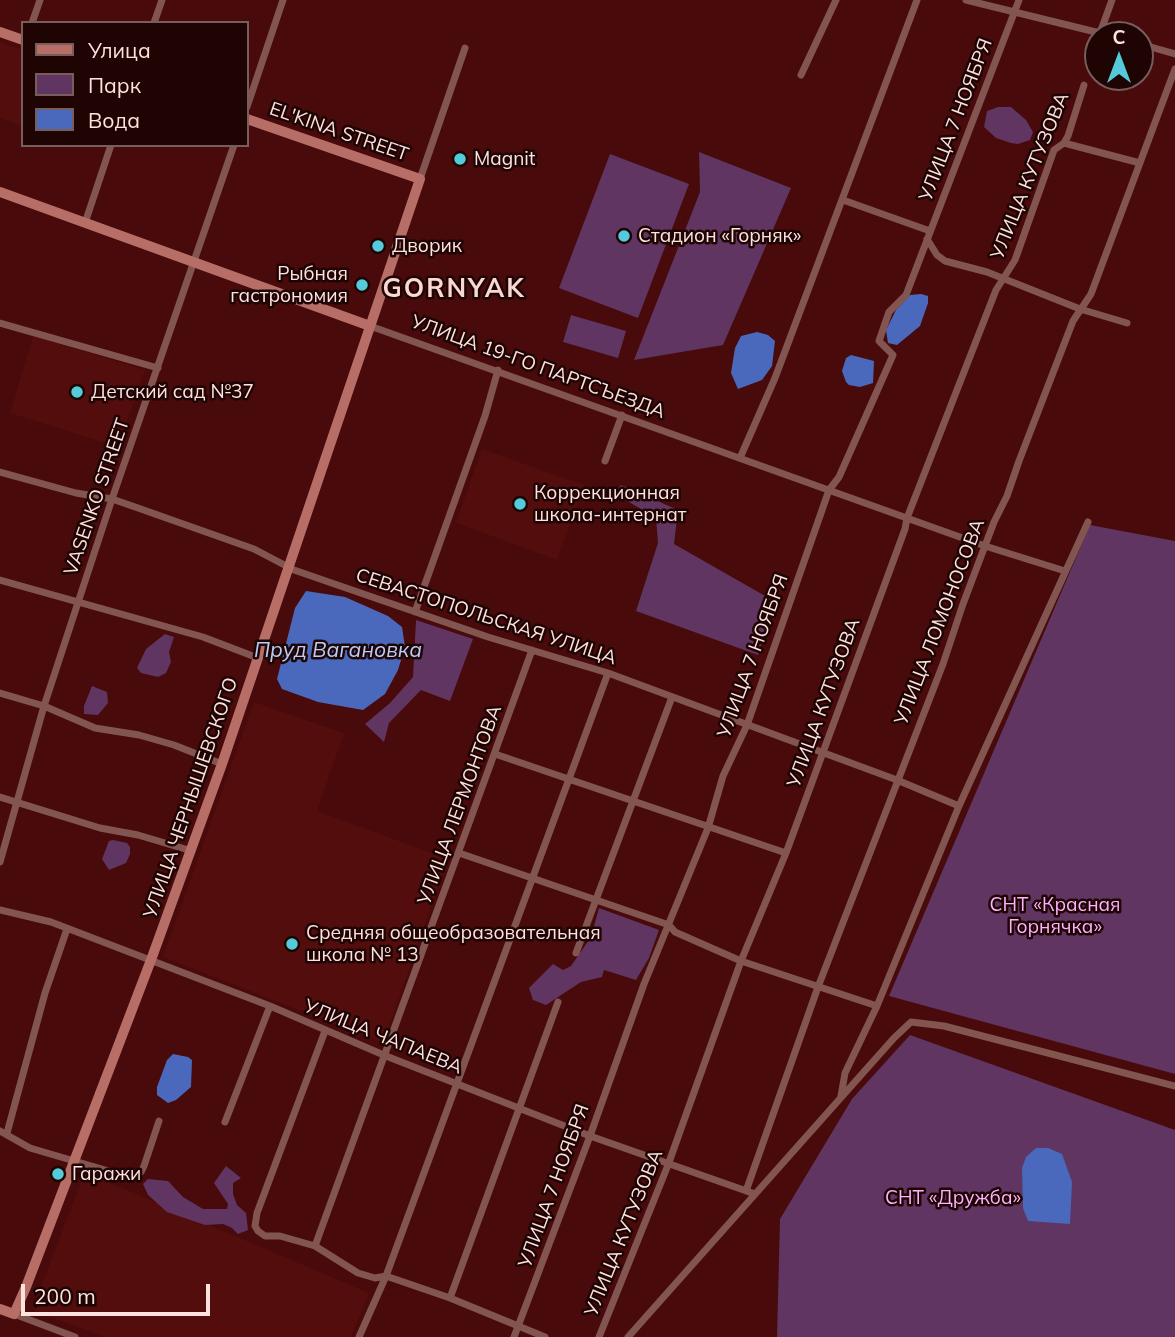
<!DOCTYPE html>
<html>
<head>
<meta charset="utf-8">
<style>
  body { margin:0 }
  #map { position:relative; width:1175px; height:1337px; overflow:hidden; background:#480a0a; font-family:Mulish,sans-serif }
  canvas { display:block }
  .legend { position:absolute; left:21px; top:21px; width:228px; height:126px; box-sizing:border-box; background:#1e0504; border:2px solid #775e5c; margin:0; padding:9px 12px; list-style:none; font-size:21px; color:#fce3e0 }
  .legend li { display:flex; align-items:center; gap:14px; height:35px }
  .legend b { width:35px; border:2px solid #775e5c }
  .north { position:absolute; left:1084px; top:21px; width:70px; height:70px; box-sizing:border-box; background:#1e0504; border:2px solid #775e5c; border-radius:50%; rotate:0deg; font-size:19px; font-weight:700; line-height:28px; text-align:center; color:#fce3e0 }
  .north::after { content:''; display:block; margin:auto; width:24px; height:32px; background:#53cbda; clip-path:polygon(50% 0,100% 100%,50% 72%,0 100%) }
  .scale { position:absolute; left:21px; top:1284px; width:189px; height:32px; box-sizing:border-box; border:4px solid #fce3e0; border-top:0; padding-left:9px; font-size:21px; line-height:24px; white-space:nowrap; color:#fce3e0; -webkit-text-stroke:5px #1e0504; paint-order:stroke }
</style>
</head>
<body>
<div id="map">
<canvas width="1175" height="1337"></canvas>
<ul class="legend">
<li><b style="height:9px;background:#b66e67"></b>Улица</li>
<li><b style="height:19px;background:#603561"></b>Парк</li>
<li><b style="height:19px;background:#4a69bd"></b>Вода</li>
</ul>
<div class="north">С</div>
<div class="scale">200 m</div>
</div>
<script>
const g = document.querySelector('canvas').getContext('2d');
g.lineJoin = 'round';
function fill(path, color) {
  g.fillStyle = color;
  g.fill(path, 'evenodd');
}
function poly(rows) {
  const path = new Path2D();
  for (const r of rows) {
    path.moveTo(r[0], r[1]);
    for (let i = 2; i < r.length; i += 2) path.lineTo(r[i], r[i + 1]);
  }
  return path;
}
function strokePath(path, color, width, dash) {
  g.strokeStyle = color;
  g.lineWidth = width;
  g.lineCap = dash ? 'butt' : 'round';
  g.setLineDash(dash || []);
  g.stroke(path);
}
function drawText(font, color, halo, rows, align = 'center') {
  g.font = font + ' Mulish,sans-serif';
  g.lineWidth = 5;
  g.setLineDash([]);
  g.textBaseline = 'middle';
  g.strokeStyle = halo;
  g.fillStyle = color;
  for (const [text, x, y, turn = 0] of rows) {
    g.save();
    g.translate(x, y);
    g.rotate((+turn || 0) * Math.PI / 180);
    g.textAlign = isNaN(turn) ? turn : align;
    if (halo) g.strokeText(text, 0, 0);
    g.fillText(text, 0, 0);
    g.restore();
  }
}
fill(poly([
  [0,42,23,50,23,126,0,118],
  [33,336,145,370,118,447,10,413],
  [482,449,584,485,557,560,456,523],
  [254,702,344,733,317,811,448,859,383,1043,163,957],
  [85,1172,369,1293,351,1337,105,1337,32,1310]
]), '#540d0d');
fill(poly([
  [998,107,1011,107,1026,120,1033,132,1030,140,1018,144,1011,143,996,138,984,127,987,111],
  [699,152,791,188,723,345,634,360,700,192],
  [610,154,689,184,638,318,559,288],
  [571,315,626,331,618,358,563,342],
  [621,485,678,510,674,544,774,601,758,655,636,611,658,543,656,518,614,493],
  [1090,525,1175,541,1175,1074,889,996],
  [416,620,473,639,450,701,421,690,389,723,384,742,365,724,390,703,413,677],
  [165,634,174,637,169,652,171,662,166,673,158,677,141,673,137,668,146,649],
  [92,686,107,692,108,703,98,715,84,714,84,706],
  [113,840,127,843,130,847,130,854,126,863,109,870,102,859,109,841],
  [599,908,659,930,649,958,636,980,604,970,602,977,581,982,546,1005,533,1000,529,988,553,964,563,970,571,966,591,937],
  [910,1035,1175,1130,1175,1337,777,1337,780,1219,852,1099],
  [226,1166,241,1178,233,1183,233,1194,237,1205,246,1213,248,1230,238,1234,232,1228,223,1224,205,1225,167,1212,148,1195,143,1184,148,1179,168,1181,183,1197,203,1209,227,1209,228,1204,214,1183]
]), '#603561');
fill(poly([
  [921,294,928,296,928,303,920,326,897,345,888,343,886,330,896,310,910,295],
  [757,332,768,335,775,341,772,366,762,380,738,389,731,373,735,348,741,336],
  [851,355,874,361,873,383,860,387,849,385,846,382,842,371,846,358],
  [306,591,345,597,388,616,402,627,405,647,398,670,385,694,363,710,318,702,282,689,277,679,295,608],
  [173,1054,188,1057,192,1060,191,1087,176,1100,168,1103,157,1095,157,1087,167,1060],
  [1036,1148,1048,1148,1062,1154,1072,1182,1070,1224,1028,1221,1023,1208,1022,1168,1026,1157]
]), '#4a69bd');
strokePath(poly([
  [966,0,1108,35],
  [32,23,40,0],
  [154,23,162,0],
  [1100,33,1112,0],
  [1140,44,1175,54],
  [801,75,836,0],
  [247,107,283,0],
  [1064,143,1140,163],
  [420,179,465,48],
  [843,200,930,231],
  [85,223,111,145],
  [927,239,937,255,945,261,987,272,1080,309,1127,323],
  [0,323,158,368],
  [370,326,985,546,1065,571],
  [740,458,775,378,917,0],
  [605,461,622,415],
  [0,472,76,493,112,499,138,508,254,549,294,570,488,637,608,673,897,780,959,806],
  [0,580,203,637,258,658],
  [415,612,485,416,498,370],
  [0,693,44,706,95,728,139,735,174,745,222,764],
  [495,754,786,853],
  [0,797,100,828,138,835,192,851],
  [459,853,669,925,675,932,741,961,877,1006],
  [0,862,44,706,112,499,234,145],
  [0,910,51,922,270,1006,386,1056,590,1136,755,1194],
  [576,953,672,697],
  [325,1031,257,1213,255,1226,258,1231,265,1236,280,1236,315,1246,358,1273,375,1278,386,1276,450,1298,545,1337],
  [841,1096,845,1073,877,1006,959,806,1088,522],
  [225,1122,270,1006],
  [0,1131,30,1148,129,1177,141,1172,144,1166,159,1121],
  [7,1133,45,993,67,929],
  [746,1191,818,987,943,664,963,604,994,522,1007,496,1019,461,1073,321,1091,294,1175,69],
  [315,1246,532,650],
  [450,1298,558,1002],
  [14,1314,75,1337],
  [359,1337,386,1276,608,673],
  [514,1337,590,1136,644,984,708,828,723,776,747,725,829,490,839,477,893,355,879,341,889,312,906,295,1019,0],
  [599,1337,668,1165,741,961,786,853,905,529,907,518,996,290,1015,260,1054,150,1064,143,1068,136,1084,85],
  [628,1337,894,1038,911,1022,944,1026,1175,1086]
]), '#825550', 7);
strokePath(poly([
  [0,32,23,40],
  [0,192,370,326],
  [0,1309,14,1314,26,1287,151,960,222,764,420,179,247,119]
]), '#b66e67', 10);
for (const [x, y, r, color] of [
  [460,159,7,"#53cbda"],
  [624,236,7,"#53cbda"],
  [378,246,7,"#53cbda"],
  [362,285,7,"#53cbda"],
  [77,392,7,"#53cbda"],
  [520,504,7,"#53cbda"],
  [292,944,7,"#53cbda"],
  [58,1174,7,"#53cbda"]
]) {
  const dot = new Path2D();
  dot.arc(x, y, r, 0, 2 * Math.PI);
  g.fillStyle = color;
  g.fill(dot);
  strokePath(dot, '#1e0504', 2.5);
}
drawText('19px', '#fce3e0', '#1e0504', [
  ["УЛИЦА 7 НОЯБРЯ",956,120,-69],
  ["EL'KINA STREET",339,132,19],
  ["УЛИЦА КУТУЗОВА",1030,176,-68],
  ["УЛИЦА 19-ГО ПАРТСЪЕЗДА",538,367,20],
  ["VASENKO STREET",97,497,-71],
  ["СЕВАСТОПОЛЬСКАЯ УЛИЦА",486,617,18],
  ["УЛИЦА ЛОМОНОСОВА",940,622,-69],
  ["УЛИЦА 7 НОЯБРЯ",753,656,-70],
  ["УЛИЦА КУТУЗОВА",824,703,-70],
  ["УЛИЦА ЧЕРНЫШЕВСКОГО",191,798,-71],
  ["УЛИЦА ЛЕРМОНТОВА",460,805,-70],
  ["УЛИЦА ЧАПАЕВА",383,1037,22],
  ["УЛИЦА 7 НОЯБРЯ",554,1186,-70],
  ["УЛИЦА КУТУЗОВА",624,1233,-68]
]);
drawText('19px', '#fce3e0', '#1e0504', [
  ["Magnit",474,159],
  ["Стадион «Горняк»",638,236],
  ["Дворик",392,246],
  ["Рыбная",348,274,"right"],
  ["гастрономия",348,296,"right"],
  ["Детский сад №37",91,392],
  ["Коррекционная",534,493],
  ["школа-интернат",534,515],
  ["Средняя общеобразовательная",306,933],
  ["школа № 13",306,955],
  ["Гаражи",72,1174]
], 'left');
drawText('19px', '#feb1fe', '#1e0504', [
  ["СНТ «Красная",1055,905],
  ["Горнячка»",1055,927],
  ["СНТ «Дружба»",953,1198]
]);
drawText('italic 21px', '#b8ccf8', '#1e0504', [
  ["Пруд Вагановка",338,651]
]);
g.letterSpacing = '2px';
drawText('bold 26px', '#f9d8d4', '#1e0504', [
  ["GORNYAK",454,289]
]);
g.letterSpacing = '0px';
</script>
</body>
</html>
